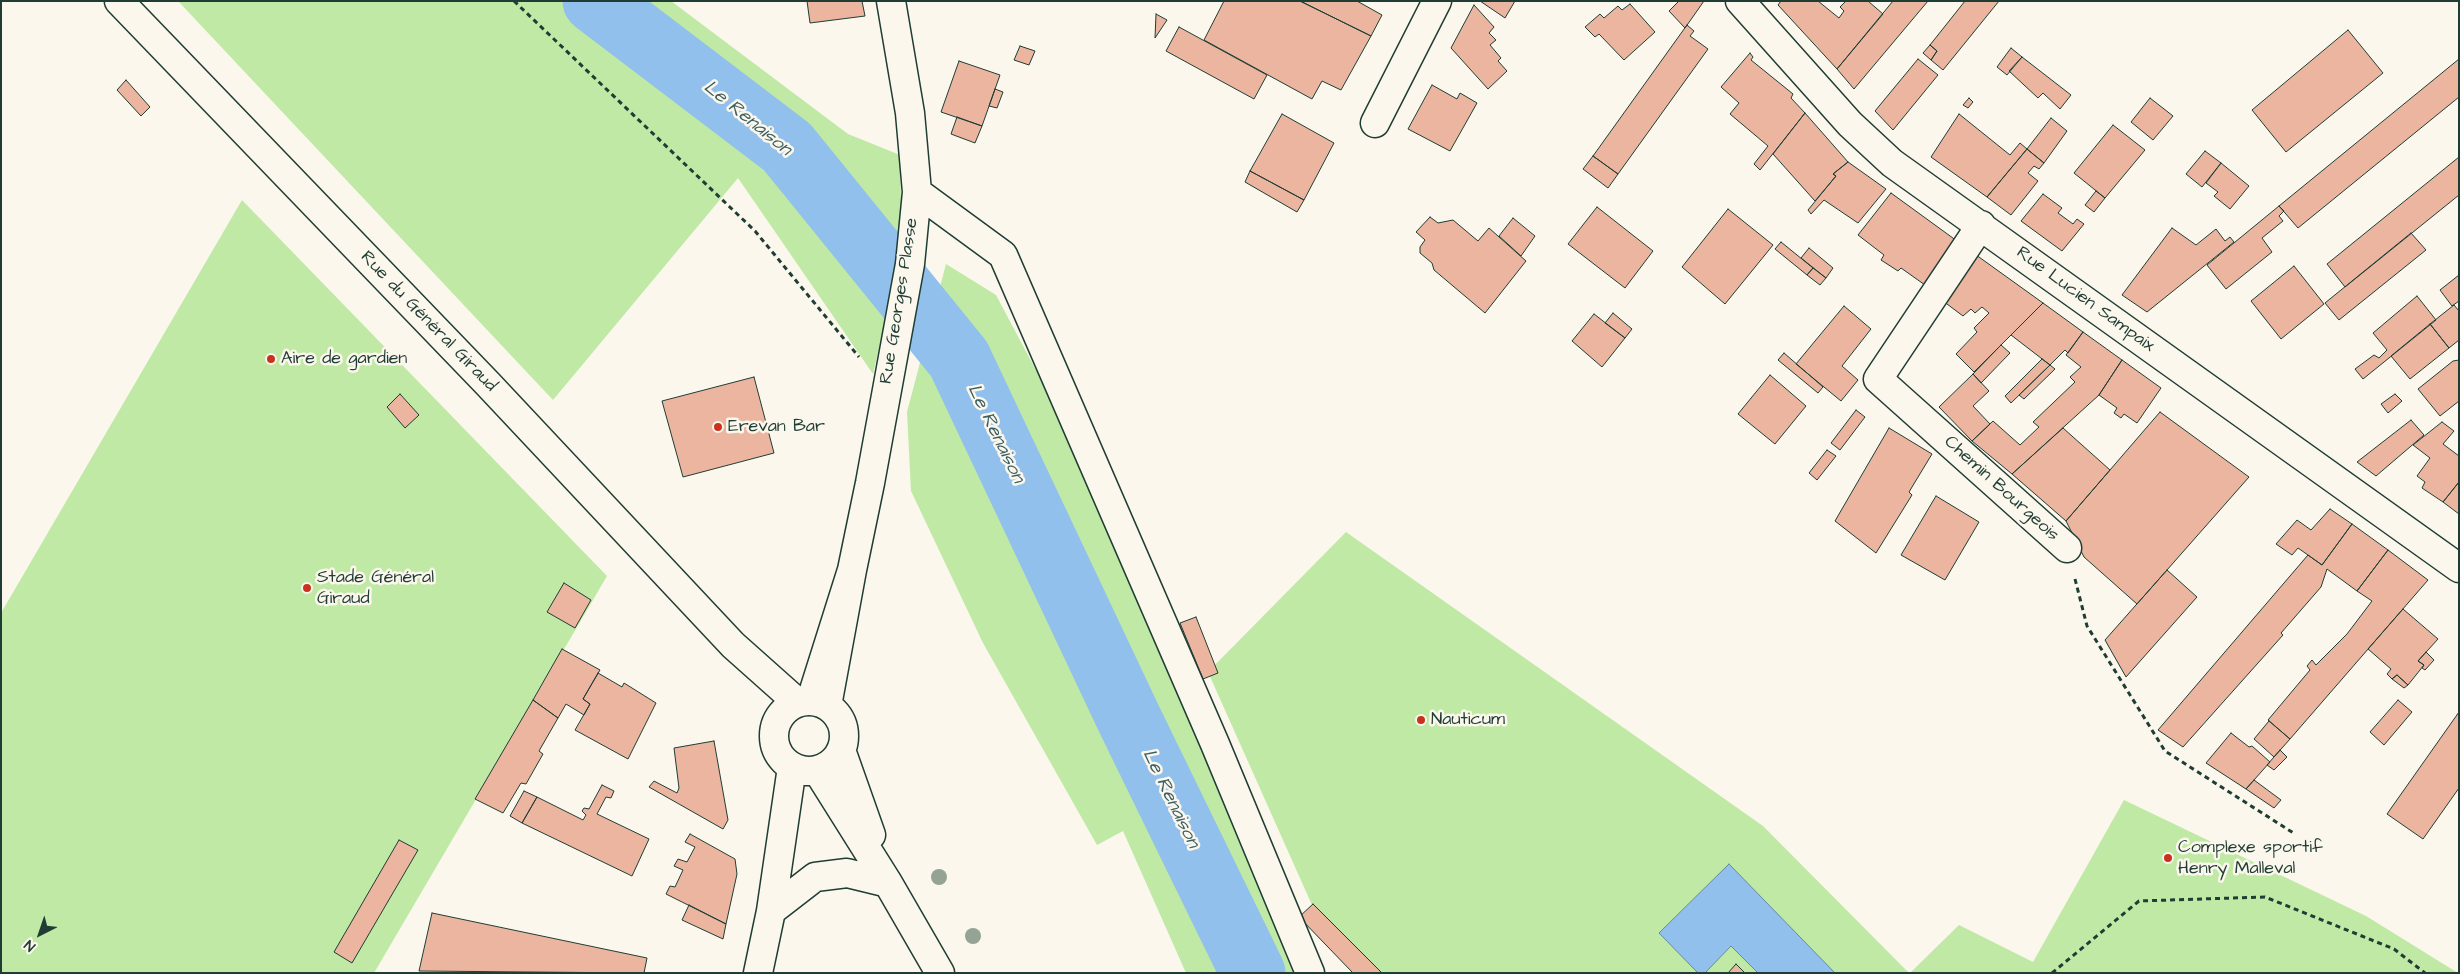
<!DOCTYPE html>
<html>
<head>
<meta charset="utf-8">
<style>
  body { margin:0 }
  #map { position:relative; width:2460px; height:974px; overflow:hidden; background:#fbf7ec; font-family:"Architects Daughter",sans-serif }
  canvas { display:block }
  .frame { position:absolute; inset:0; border:2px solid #1f3d34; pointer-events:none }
  .north { position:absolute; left:15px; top:909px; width:50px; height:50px; -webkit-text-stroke:4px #fbf7ec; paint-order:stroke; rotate:221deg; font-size:14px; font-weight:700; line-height:20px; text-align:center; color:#1f3d34 }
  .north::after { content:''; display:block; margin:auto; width:18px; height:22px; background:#1f3d34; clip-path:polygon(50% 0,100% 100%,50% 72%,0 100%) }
</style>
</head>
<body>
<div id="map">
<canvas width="2460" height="974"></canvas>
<div class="frame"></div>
<div class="north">N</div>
</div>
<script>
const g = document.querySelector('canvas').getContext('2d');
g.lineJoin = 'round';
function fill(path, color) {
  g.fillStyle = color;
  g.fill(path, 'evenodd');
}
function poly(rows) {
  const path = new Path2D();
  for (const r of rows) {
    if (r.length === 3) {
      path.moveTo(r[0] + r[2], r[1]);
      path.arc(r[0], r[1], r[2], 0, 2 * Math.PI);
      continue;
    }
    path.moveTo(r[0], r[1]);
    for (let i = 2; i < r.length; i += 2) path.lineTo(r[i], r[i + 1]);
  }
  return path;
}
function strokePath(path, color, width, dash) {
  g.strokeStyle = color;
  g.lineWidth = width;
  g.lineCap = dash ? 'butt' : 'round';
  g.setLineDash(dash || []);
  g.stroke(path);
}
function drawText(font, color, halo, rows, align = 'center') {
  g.font = font + ' "Architects Daughter",sans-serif';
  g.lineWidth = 5;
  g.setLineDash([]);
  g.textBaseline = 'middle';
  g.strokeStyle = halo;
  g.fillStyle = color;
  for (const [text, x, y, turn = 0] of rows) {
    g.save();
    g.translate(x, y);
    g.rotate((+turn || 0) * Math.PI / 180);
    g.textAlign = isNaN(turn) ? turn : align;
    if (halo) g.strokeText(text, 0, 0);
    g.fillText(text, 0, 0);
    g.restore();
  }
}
fill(poly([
  [178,1,671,1,848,134,900,155,902,249,873,374,738,178,553,400],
  [242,200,607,576,374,973,1,973,1,613],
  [946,264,996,295,1039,376,1098,503,1300,973,1186,973,1123,831,1097,845,983,643,911,491,907,412],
  [1346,532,1763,826,1909,973,1353,973,1299,917,1312,905,1208,672],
  [2124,800,2366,916,2458,973,1910,973,1959,925,2033,962]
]), '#bfe9a5');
const water = poly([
  [1729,864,1835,973,1758,973,1731,946,1705,973,1698,973,1659,933,1729,864]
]);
fill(water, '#92c0ec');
strokePath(water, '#648ca2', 1);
strokePath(poly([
  [595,1,787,147,959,359,1130,721,1253,973]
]), '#92c0ec', 65);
const building = poly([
  [807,1,862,1,865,16,810,23,807,1],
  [1224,1,1300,1,1371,36,1341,90,1322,81,1312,99,1204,40,1224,1],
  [1300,1,1357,1,1382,15,1371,36,1300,1],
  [1480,1,1515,1,1505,18,1480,1],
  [1679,1,1704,1,1685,28,1669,11,1679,1],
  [1781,1,1818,1,1839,18,1844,11,1840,7,1846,1,1868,1,1883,14,1837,69,1778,5,1781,1],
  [1893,1,1928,1,1854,89,1837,69,1893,1],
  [1965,1,1999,1,1943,70,1931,60,1937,51,1930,45,1965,1],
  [1630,4,1655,32,1624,60,1599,34,1595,37,1585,27,1600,14,1604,18,1618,6,1622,10,1630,4],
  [1474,5,1494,27,1489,33,1496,40,1490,45,1501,58,1498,61,1507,71,1488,89,1451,48,1474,5],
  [1156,14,1167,20,1155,38,1156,14],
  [1687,25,1694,31,1690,36,1708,49,1618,174,1593,156,1687,25],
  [1179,27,1267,75,1254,99,1166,51,1179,27],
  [2348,30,2383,73,2286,152,2252,110,2348,30],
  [1930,45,1937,51,1931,60,1923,53,1930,45],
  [1020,46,1035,51,1029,65,1014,60,1020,46],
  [2011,48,2022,57,2007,75,1997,67,2011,48],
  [1750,53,1753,57,1751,60,1793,94,1791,98,1805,113,1760,170,1754,164,1768,146,1730,114,1739,103,1721,87,1750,53],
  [2022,57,2071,95,2060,109,2043,93,2038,98,2009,71,2022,57],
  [1918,59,1938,75,1893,130,1875,111,1918,59],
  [2459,59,2459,97,2298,228,2279,206,2459,59],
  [959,61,1000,75,982,126,941,112,959,61],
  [126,80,150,107,141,116,117,90,126,80],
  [1432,85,1457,99,1460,93,1477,103,1450,151,1408,129,1432,85],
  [995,89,1003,92,997,108,989,106,995,89],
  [1969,98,1973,102,1968,108,1963,105,1969,98],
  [2150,98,2173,116,2153,140,2131,122,2150,98],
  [1805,113,1848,162,1833,174,1836,176,1815,201,1773,154,1805,113],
  [1282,114,1334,143,1304,200,1250,171,1282,114],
  [1959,114,2010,155,2020,143,2027,149,1987,197,1931,157,1959,114],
  [957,117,982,126,975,143,951,134,957,117],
  [2051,118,2067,131,2044,163,2027,149,2051,118],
  [2113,125,2145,150,2105,198,2074,173,2113,125],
  [2027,149,2044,163,2039,169,2034,166,2028,173,2038,181,2011,215,1987,197,2027,149],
  [2205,151,2221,163,2202,187,2186,174,2205,151],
  [1593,156,1618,174,1608,188,1583,169,1593,156],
  [2459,157,2459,195,2345,287,2327,264,2459,157],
  [1848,162,1886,189,1858,223,1824,200,1811,214,1808,210,1836,176,1833,174,1848,162],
  [2221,163,2249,186,2230,209,2214,196,2218,192,2206,183,2221,163],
  [1250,171,1304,200,1297,212,1245,182,1250,171],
  [2096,191,2105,198,2094,212,2085,205,2096,191],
  [1891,193,1957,241,1925,285,1901,268,1898,271,1881,260,1884,255,1858,235,1891,193],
  [2043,194,2062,208,2058,213,2073,224,2077,219,2084,224,2062,251,2021,221,2043,194],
  [2279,206,2284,211,2279,216,2283,221,2262,238,2272,252,2226,289,2207,265,2279,206],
  [1597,207,1653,251,1625,288,1568,244,1597,207],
  [1728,209,1773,245,1725,304,1682,267,1728,209],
  [1430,217,1438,223,1453,220,1478,241,1489,228,1526,261,1485,313,1434,270,1432,263,1420,253,1420,247,1425,240,1416,232,1430,217],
  [1513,218,1535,236,1521,256,1499,236,1513,218],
  [2172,228,2196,245,2216,229,2225,241,2230,237,2234,242,2147,312,2122,295,2172,228],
  [2411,233,2426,250,2339,320,2325,303,2411,233],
  [1781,242,1813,268,1807,275,1775,249,1781,242],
  [1809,248,1833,268,1826,278,1801,258,1809,248],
  [1972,252,2043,303,1974,372,1956,354,1977,332,1974,328,1989,313,1982,307,1975,313,1971,309,1963,316,1939,298,1972,252],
  [2294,266,2324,304,2281,339,2251,301,2294,266],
  [1813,268,1826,278,1820,285,1807,275,1813,268],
  [2459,275,2459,301,2452,306,2440,290,2459,275],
  [2417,296,2436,320,2363,379,2355,369,2374,355,2379,358,2387,350,2373,333,2417,296],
  [2043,303,2083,332,2068,353,2065,350,2050,365,2011,335,2043,303],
  [2454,305,2459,311,2459,340,2449,348,2430,324,2454,305],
  [1844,306,1871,329,1842,366,1858,380,1841,401,1796,364,1844,306],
  [1613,313,1632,329,1625,338,1605,323,1613,313],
  [1594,314,1625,338,1602,367,1572,341,1594,314],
  [2430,324,2449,348,2410,379,2391,356,2430,324],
  [2083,332,2122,360,2099,395,2012,474,1972,441,1993,421,2020,445,2039,427,2033,422,2075,382,2070,377,2081,367,2066,355,2083,332],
  [2001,345,2010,353,1981,383,1973,374,2001,345],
  [1784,353,1823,387,1818,393,1778,360,1784,353],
  [2042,359,2050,365,2011,403,2005,396,2042,359],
  [2122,360,2161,388,2137,423,2124,414,2121,418,2114,413,2117,408,2099,395,2122,360],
  [2459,360,2459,401,2440,416,2418,389,2453,361,2459,360],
  [2050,365,2055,369,2024,399,2019,395,2050,365],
  [1973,374,1989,391,1973,406,1990,424,1972,441,1939,407,1973,374],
  [1770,375,1806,406,1775,444,1738,414,1770,375],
  [754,377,774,453,683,477,662,401,754,377],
  [400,394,419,415,405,428,387,407,400,394],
  [2395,394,2402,401,2388,413,2381,404,2395,394],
  [1856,410,1865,417,1840,450,1831,443,1856,410],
  [2160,412,2249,477,2137,604,2084,557,2066,521,2160,412],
  [2411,420,2424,435,2376,476,2357,462,2411,420],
  [2442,422,2454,431,2443,444,2459,456,2459,482,2443,502,2422,488,2425,482,2417,476,2430,458,2413,445,2442,422],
  [1889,428,1932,454,1909,492,1912,495,1876,553,1835,521,1889,428],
  [2063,428,2110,470,2066,521,2012,474,2063,428],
  [1827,450,1836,456,1817,480,1809,473,1827,450],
  [2459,482,2459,514,2443,502,2459,482],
  [1936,496,1979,522,1945,580,1901,555,1936,496],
  [2330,509,2352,524,2322,565,2298,548,2292,555,2276,544,2297,520,2311,530,2330,509],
  [2352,524,2388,550,2357,591,2327,569,2321,587,2281,633,2283,635,2183,747,2158,730,2308,555,2322,565,2352,524],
  [2388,550,2428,580,2290,739,2268,720,2310,670,2307,666,2312,660,2316,665,2347,634,2372,601,2357,591,2388,550],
  [2167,570,2197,597,2126,677,2105,640,2167,570],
  [564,583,591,600,575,628,547,612,564,583],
  [2403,609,2438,639,2418,661,2424,665,2408,685,2397,675,2392,679,2387,674,2391,669,2368,649,2403,609],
  [1196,617,1218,673,1203,679,1180,623,1196,617],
  [562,649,600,670,583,699,590,704,584,715,566,704,558,718,533,700,562,649],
  [2426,652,2434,660,2425,670,2422,668,2424,665,2418,661,2426,652],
  [598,673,622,687,624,683,656,703,628,759,575,730,590,704,583,699,598,673],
  [2397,675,2408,685,2404,688,2392,679,2397,675],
  [533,700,558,718,539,751,543,754,526,784,521,783,503,813,475,799,533,700],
  [2398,700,2412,712,2384,745,2370,732,2398,700],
  [2459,712,2459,788,2423,839,2387,814,2459,712],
  [2269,721,2290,739,2274,757,2254,739,2269,721],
  [2231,733,2249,747,2252,746,2270,762,2246,789,2206,763,2231,733],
  [714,741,728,820,723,829,649,787,654,781,677,793,679,788,674,748,714,741],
  [2280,750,2287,757,2274,770,2267,765,2280,750],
  [2254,780,2281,800,2274,808,2246,789,2254,780],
  [602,785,614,791,611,798,606,797,597,814,649,839,632,876,522,823,537,797,583,820,586,815,582,811,584,808,589,809,602,785],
  [524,791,537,797,522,823,510,816,524,791],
  [690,834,735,859,737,874,726,924,666,894,670,886,675,887,683,870,674,866,678,859,687,862,695,847,685,842,690,834],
  [399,840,418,850,352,963,334,952,399,840],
  [1313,904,1382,973,1353,973,1299,917,1313,904],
  [689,905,726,924,723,939,682,920,689,905],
  [432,913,647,958,644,973,419,971,432,913],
  [1736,964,1745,973,1728,973,1736,964]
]);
fill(building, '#ebb59f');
strokePath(building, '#1f3d34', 1);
const minor = poly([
  [119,1,488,384,733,645,797,702],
  [1740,1,1850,124,1892,163,2459,568],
  [1375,123,1437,1],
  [917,192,1003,255,1215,744,1310,973],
  [1981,225,1878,379,2067,548],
  [852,570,870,483,910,264,917,192,910,113,891,1],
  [811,700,852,570,827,706],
  [809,736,35],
  [841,750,871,835],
  [817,770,888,883,940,973],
  [771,911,815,877,847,873,888,883],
  [758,973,771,911,792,767]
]);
strokePath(minor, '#1f3d34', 31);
strokePath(poly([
  [514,1,755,231,859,357],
  [2075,579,2087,626,2165,751,2295,834],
  [2052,973,2139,901,2265,897,2394,949,2425,973]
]), '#1f3d34', 3, [5, 4]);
strokePath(minor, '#fbf7ec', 28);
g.fillStyle = '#94a393';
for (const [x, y] of [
  [939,877],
  [973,936]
]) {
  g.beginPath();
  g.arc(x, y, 8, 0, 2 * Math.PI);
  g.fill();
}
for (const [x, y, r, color] of [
  [271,359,5,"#c8321e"],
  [718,427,5,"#c8321e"],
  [307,588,5,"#c8321e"],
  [1421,720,5,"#c8321e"],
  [2168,858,5,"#c8321e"]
]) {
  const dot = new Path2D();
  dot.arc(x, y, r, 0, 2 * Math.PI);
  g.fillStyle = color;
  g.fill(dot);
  strokePath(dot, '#fbf7ec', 2);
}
drawText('18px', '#1f3d34', '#fbf7ec', [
  ["Rue Lucien Sampaix",2085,300,36],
  ["Rue Georges Plasse",900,301,-81],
  ["Rue du Général Giraud",428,322,46],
  ["Chemin Bourgeois",2001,489,42]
]);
drawText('18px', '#1f3d34', '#fbf7ec', [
  ["Aire de gardien",281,359],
  ["Erevan Bar",728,427],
  ["Stade Général",317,578],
  ["Giraud",317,599],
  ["Nauticum",1431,720],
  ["Complexe sportif",2178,848],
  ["Henry Malleval",2178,869]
], 'left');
drawText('italic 19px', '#3c5e62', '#fbf7ec', [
  ["Le Renaison",747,119,39],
  ["Le Renaison",995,434,64],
  ["Le Renaison",1170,799,64]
]);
</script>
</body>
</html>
